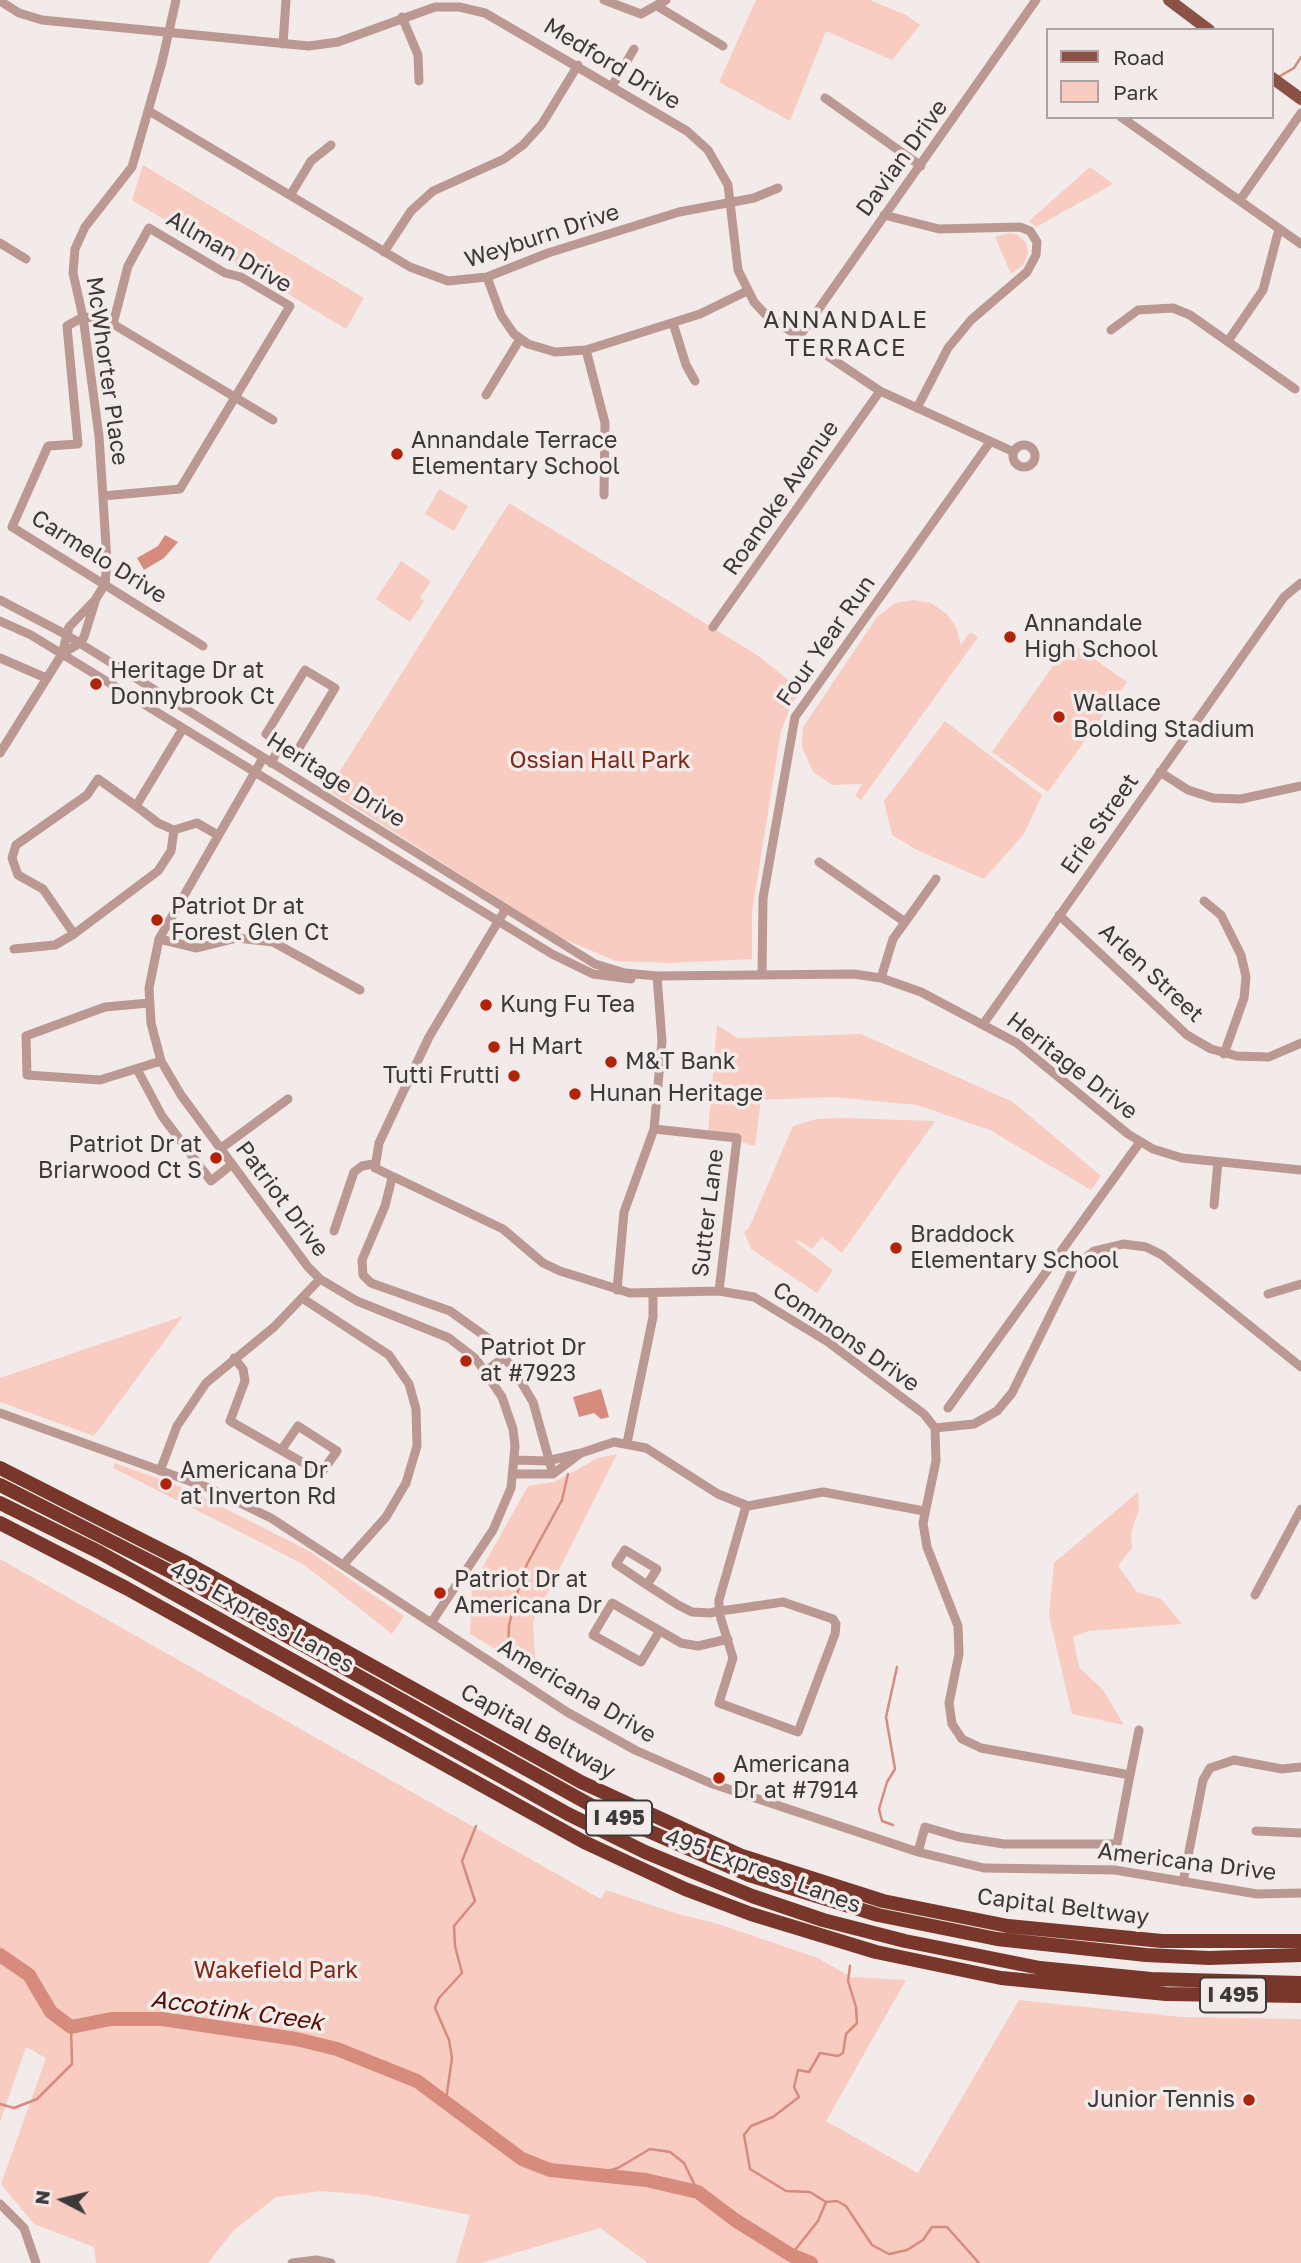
<!DOCTYPE html>
<html>
<head>
<meta charset="utf-8">
<style>
  body { margin:0 }
  #map { position:relative; width:1301px; height:2263px; overflow:hidden; background:#f2ebe9; font-family:"Golos Text",sans-serif }
  canvas { display:block }
  .legend { position:absolute; left:1046px; top:28px; width:228px; height:91px; box-sizing:border-box; background:#f2ebe9; border:2px solid #a9a4a3; margin:0; padding:9px 12px; list-style:none; font-size:21px; color:#3c3939 }
  .legend li { display:flex; align-items:center; gap:14px; height:35px }
  .legend b { width:35px; border:2px solid #a9a4a3 }
  .north { position:absolute; left:28px; top:2165px; width:70px; height:70px; -webkit-text-stroke:5px #f2ebe9; paint-order:stroke; rotate:277deg; font-size:19px; font-weight:700; line-height:28px; text-align:center; color:#3c3939 }
  .north::after { content:''; display:block; margin:auto; width:24px; height:32px; background:#3c3939; clip-path:polygon(50% 0,100% 100%,50% 72%,0 100%) }
</style>
</head>
<body>
<div id="map">
<canvas width="1301" height="2263"></canvas>
<ul class="legend">
<li><b style="height:9px;background:#8b5146"></b>Road</li>
<li><b style="height:19px;background:#f9ccc2"></b>Park</li>
</ul>
<div class="north">N</div>
</div>
<script>
const g = document.querySelector('canvas').getContext('2d');
g.lineJoin = 'round';
function fill(path, color) {
  g.fillStyle = color;
  g.fill(path, 'evenodd');
}
function poly(rows) {
  const path = new Path2D();
  for (const r of rows) {
    if (r.length === 3) {
      path.moveTo(r[0] + r[2], r[1]);
      path.arc(r[0], r[1], r[2], 0, 2 * Math.PI);
      continue;
    }
    path.moveTo(r[0], r[1]);
    for (let i = 2; i < r.length; i += 2) path.lineTo(r[i], r[i + 1]);
  }
  return path;
}
function strokePath(path, color, width, dash) {
  g.strokeStyle = color;
  g.lineWidth = width;
  g.lineCap = dash ? 'butt' : 'round';
  g.setLineDash(dash || []);
  g.stroke(path);
}
function drawText(font, color, halo, rows, align = 'center') {
  g.font = font + ' "Golos Text",sans-serif';
  g.lineWidth = 7;
  g.setLineDash([]);
  g.textBaseline = 'middle';
  g.strokeStyle = halo;
  g.fillStyle = color;
  for (const [text, x, y, turn = 0] of rows) {
    g.save();
    g.translate(x, y);
    g.rotate((+turn || 0) * Math.PI / 180);
    g.textAlign = isNaN(turn) ? turn : align;
    if (halo) g.strokeText(text, 0, 0);
    g.fillText(text, 0, 0);
    g.restore();
  }
}
fill(poly([
  [756,0,870,0,906,15,920,25,892,60,826,31,790,121,719,82],
  [143,165,364,298,346,329,132,200],
  [1090,167,1113,184,1036,227,1029,221],
  [1009,233,1018,235,1026,243,1028,253,1024,264,1011,274,995,237],
  [439,489,468,506,454,531,425,514],
  [509,503,757,655,802,691,792,703,781,731,752,912,752,959,671,963,616,961,561,938,328,790],
  [401,561,431,581,420,598,424,601,410,622,376,599],
  [914,600,931,603,947,614,956,627,961,645,970,632,978,637,861,800,855,796,862,784,832,785,813,772,802,747,803,727,877,617,895,603],
  [1070,642,1127,682,1048,792,992,752],
  [945,721,1042,795,1024,834,984,879,917,850,892,835,884,801],
  [717,1025,738,1038,861,1034,1013,1102,1101,1176,1091,1190,990,1130,917,1105,833,1097,761,1100,755,1146,708,1133],
  [843,1118,935,1121,842,1253,822,1237,812,1249,798,1240,796,1242,833,1270,817,1293,751,1249,744,1232,749,1228,793,1126,817,1119],
  [183,1316,94,1436,0,1402,0,1378],
  [617,1454,533,1622,536,1673,470,1634,472,1586,528,1486,554,1482,598,1458],
  [115,1463,187,1489,309,1551,404,1616,392,1634,303,1564,113,1468],
  [1138,1492,1139,1509,1131,1533,1132,1548,1118,1566,1137,1592,1161,1599,1182,1624,1089,1631,1073,1637,1079,1667,1103,1690,1124,1725,1072,1714,1049,1616,1054,1563],
  [0,1559,601,1899,606,1890,678,1914,715,1923,818,1958,851,1977,906,1980,826,2121,918,2173,1019,2000,1181,2017,1301,2019,1301,2263,648,2263,600,2228,481,2263,456,2263,470,2215,368,2195,322,2191,276,2197,233,2231,208,2263,96,2263,94,2247,34,2224,1,2184,46,2058,26,2047,0,2122]
]), '#f9ccc2');
fill(poly([
  [165,535,178,542,164,558,144,570,137,558,158,546],
  [601,1389,609,1417,601,1419,594,1413,579,1417,573,1397]
]), '#d68b7c');
strokePath(poly([
  [1280,76,1294,68,1301,57],
  [508,1653,509,1625,519,1587,527,1564,562,1500,568,1474],
  [893,1825,882,1821,879,1809,887,1782,895,1769,886,1717,897,1667],
  [446,2100,452,2058,449,2040,435,2008,439,1998,462,1973,455,1946,454,1926,475,1901,462,1861,476,1826],
  [0,2104,14,2108,37,2099,72,2064,71,2027],
  [598,2174,618,2168,650,2149,670,2152,684,2163,698,2192],
  [826,2202,810,2192,786,2191,750,2169,744,2135,751,2126,773,2117,799,2097,794,2087,798,2070,809,2072,820,2053,838,2056,843,2053,846,2034,857,2023,856,2007,848,1981,850,1966],
  [791,2255,818,2221,826,2202,837,2201,846,2206,872,2245,889,2254,907,2250,923,2240,932,2227,947,2227,979,2263]
]), '#d68b7c', 2.5);
strokePath(poly([
  [0,1955,29,1975,51,2012,71,2027,111,2019,162,2019,296,2039,337,2049,417,2081,522,2159,550,2170,646,2180,698,2192,735,2220,791,2255,811,2263]
]), '#d68b7c', 14);
strokePath(poly([
  [604,0,641,14,666,0],
  [0,1,19,13,42,20,309,46,338,42,435,7,459,7,485,13,687,131,708,150,728,185,738,270,754,302,765,314,880,391,1014,452],
  [657,6,723,46],
  [402,17,418,55,419,81],
  [283,44,286,0],
  [612,86,634,49],
  [825,98,921,166],
  [149,111,410,267,448,281,487,277,548,253,679,212,754,198,778,188],
  [1121,117,1301,244],
  [291,194,311,161,331,145],
  [1240,200,1301,113],
  [884,215,939,229,1020,227,1030,231,1037,242,1036,255,1027,272,971,320,948,348,917,408],
  [0,243,26,259],
  [384,252,411,211,433,191,504,159,523,145,542,124,578,65],
  [487,277,501,315,514,334,528,344,555,352,586,350,700,314,747,291],
  [673,323,686,365,695,381],
  [1111,330,1138,310,1173,308,1190,315,1295,389],
  [799,337,1036,0],
  [1228,341,1263,290,1279,229],
  [586,350,605,423,604,495],
  [486,395,520,339],
  [1024,456,11],
  [103,496,180,489,290,306,241,277,225,273,149,228,128,266,113,324],
  [0,600,65,634,595,964,625,973,657,976,854,974,881,978,921,992,1017,1043,1128,1134,1153,1149,1182,1158,1301,1170],
  [0,621,31,635,552,954,593,974,631,979],
  [713,627,880,391],
  [203,646,12,527,48,446,78,444,67,326,83,317,103,318,273,420],
  [62,654,69,627,95,600,105,584,107,561,99,436,83,317,73,273,75,249,85,227,132,167,162,62,176,0],
  [0,658,46,678],
  [182,730,136,806,158,823,174,830,197,823,216,834],
  [0,753,62,654,80,643,84,637,95,602],
  [263,758,159,939,149,988,151,1023,161,1061,181,1095,308,1267,320,1279,357,1301,449,1338,476,1359,502,1397,513,1429,515,1446,511,1488,493,1530,431,1623],
  [271,763,281,744,296,753,335,688,305,670,266,734,281,744],
  [1160,772,1188,790,1213,798,1241,799,1301,786],
  [136,806,98,779,87,795,16,845,12,858,18,875,43,889,74,934,158,871,171,851,174,830],
  [819,862,905,922],
  [1204,901,1221,915,1241,955,1246,977,1244,998,1224,1054],
  [505,910,429,1037,379,1143,375,1168,503,1229,543,1263,560,1271,630,1293,719,1291,754,1297,828,1342,924,1414,935,1428,936,1461,923,1523,927,1547,958,1626,959,1654,949,1703,952,1724,962,1739,981,1748,1130,1775,1139,1730],
  [1059,915,1187,1035,1211,1049,1237,1056,1269,1057,1301,1043],
  [159,939,197,948,237,938,273,942,360,990],
  [14,949,55,945,74,934],
  [762,975,763,898,795,717,990,442],
  [881,978,893,939,936,879],
  [149,1003,105,1007,26,1036,27,1075,100,1080,161,1061],
  [984,1023,1284,597,1301,583],
  [138,1071,162,1116,211,1181,231,1165],
  [654,1129,737,1138,719,1291],
  [220,1149,288,1099],
  [392,1178,385,1206,362,1260,363,1275,371,1283,450,1311,489,1339,512,1367,533,1402,553,1474],
  [1214,1205,1218,1162],
  [334,1231,354,1172,362,1166,373,1164],
  [617,1290,624,1212,654,1129,662,1041,657,976],
  [1268,1294,1301,1284],
  [302,1298,389,1355,409,1384,416,1409,417,1446,406,1483,386,1517,343,1565],
  [234,1358,243,1369,245,1381,230,1421,321,1473,337,1451,298,1426,282,1449],
  [486,1371,504,1357],
  [948,1408,1140,1142],
  [0,1413,209,1488,271,1518,567,1712,635,1750,710,1783,918,1852,984,1868,1115,1870,1257,1894,1301,1893],
  [935,1428,974,1424,997,1411,1012,1393,1074,1267,1094,1251,1123,1244,1146,1247,1162,1255,1301,1367],
  [627,1443,653,1317,653,1293],
  [581,1453,614,1442,646,1448,718,1494,748,1506,823,1492,924,1511],
  [160,1471,177,1426,206,1383,274,1327,320,1279],
  [513,1474,553,1474,581,1453,547,1461,515,1460],
  [647,1585,657,1569,625,1550,616,1564,647,1585,678,1605,692,1612,710,1613,719,1611,742,1608,783,1602,833,1619,836,1624,835,1634,798,1732,719,1703,733,1658,721,1619,719,1611,719,1600,746,1506],
  [1255,1595,1301,1509],
  [659,1632,641,1662,593,1635,612,1603,681,1643,698,1646,728,1639],
  [1256,1831,1301,1833],
  [918,1852,925,1827,959,1837,1004,1844,1117,1844,1130,1775],
  [1183,1882,1203,1780,1210,1768,1234,1760,1282,1769,1301,1767],
  [0,2204,24,2228,36,2263],
  [292,2263,316,2260,331,2263]
]), '#bb9891', 9);
strokePath(poly([
  [1169,0,1209,30],
  [1271,77,1301,99]
]), '#8b5146', 12);
strokePath(poly([
  [0,1468,189,1564,581,1782,742,1856,883,1901,1008,1926,1162,1941,1301,1941],
  [0,1485,177,1575,596,1808,749,1875,878,1915,997,1939,1146,1955,1209,1958,1301,1955],
  [0,1503,99,1552,568,1814,645,1852,752,1896,823,1920,905,1941,1040,1968,1151,1979,1301,1983],
  [0,1523,126,1588,584,1842,685,1889,751,1914,876,1952,1001,1978,1166,1994,1301,1996]
]), '#79372b', 14);
for (const [x, y, r, color] of [
  [397,454,7,"#b1240a"],
  [1010,637,7,"#b1240a"],
  [96,684,7,"#b1240a"],
  [1059,717,7,"#b1240a"],
  [157,920,7,"#b1240a"],
  [486,1005,7,"#b1240a"],
  [494,1047,7,"#b1240a"],
  [611,1062,7,"#b1240a"],
  [514,1076,7,"#b1240a"],
  [575,1094,7,"#b1240a"],
  [216,1158,7,"#b1240a"],
  [896,1248,7,"#b1240a"],
  [466,1361,7,"#b1240a"],
  [166,1484,7,"#b1240a"],
  [440,1593,7,"#b1240a"],
  [719,1778,7,"#b1240a"],
  [1249,2100,7,"#b1240a"]
]) {
  const dot = new Path2D();
  dot.arc(x, y, r, 0, 2 * Math.PI);
  g.fillStyle = color;
  g.fill(dot);
  strokePath(dot, '#f2ebe9', 2.5);
}
for (const [x, y, w] of [
  [619,1818,66],
  [1233,1995,66]
]) {
  const box = new Path2D();
  box.roundRect(x - w / 2, y - 17.5, w, 35, 5);
  g.fillStyle = '#f2ebe9';
  g.fill(box);
  strokePath(box, '#3c3939', 2);
}
drawText('bold 21px', '#3c3939', null, [
  ["I 495",619,1818],
  ["I 495",1233,1995]
]);
drawText('23px', '#3c3939', '#f2ebe9', [
  ["Medford Drive",612,64,31],
  ["Davian Drive",902,158,-54],
  ["Weyburn Drive",542,236,-18],
  ["Allman Drive",229,252,30],
  ["McWhorter Place",107,371,82],
  ["Roanoke Avenue",781,498,-55],
  ["Carmelo Drive",99,557,32],
  ["Four Year Run",826,641,-55],
  ["Heritage Drive",336,780,32],
  ["Erie Street",1100,824,-55],
  ["Arlen Street",1151,973,43],
  ["Heritage Drive",1072,1066,38],
  ["Patriot Drive",282,1199,53],
  ["Sutter Lane",708,1213,-83],
  ["Commons Drive",846,1337,35],
  ["495 Express Lanes",262,1617,29],
  ["Americana Drive",577,1691,31],
  ["Capital Beltway",538,1732,29],
  ["Americana Drive",1187,1862,7],
  ["495 Express Lanes",763,1871,20],
  ["Capital Beltway",1063,1907,7]
]);
drawText('23px', '#3c3939', '#f2ebe9', [
  ["Annandale Terrace",411,441],
  ["Elementary School",411,467],
  ["Annandale",1024,624],
  ["High School",1024,650],
  ["Heritage Dr at",110,671],
  ["Donnybrook Ct",110,697],
  ["Wallace",1073,704],
  ["Bolding Stadium",1073,730],
  ["Patriot Dr at",171,907],
  ["Forest Glen Ct",171,933],
  ["Kung Fu Tea",500,1005],
  ["H Mart",508,1047],
  ["M&T Bank",625,1062],
  ["Tutti Frutti",500,1076,"right"],
  ["Hunan Heritage",589,1094],
  ["Patriot Dr at",202,1145,"right"],
  ["Briarwood Ct S",202,1171,"right"],
  ["Braddock",910,1235],
  ["Elementary School",910,1261],
  ["Patriot Dr",480,1348],
  ["at #7923",480,1374],
  ["Americana Dr",180,1471],
  ["at Inverton Rd",180,1497],
  ["Patriot Dr at",454,1580],
  ["Americana Dr",454,1606],
  ["Americana",733,1765],
  ["Dr at #7914",733,1791],
  ["Junior Tennis",1235,2100,"right"]
], 'left');
drawText('23px', '#822a1a', '#f2ebe9', [
  ["Ossian Hall Park",600,761],
  ["Wakefield Park",276,1971]
]);
g.letterSpacing = '2px';
drawText('24px', '#3c3939', '#f2ebe9', [
  ["ANNANDALE",846,320],
  ["TERRACE",846,348]
]);
g.letterSpacing = '0px';
drawText('italic 24px', '#541106', '#f2ebe9', [
  ["Accotink Creek",237,2011,8]
]);
</script>
</body>
</html>
